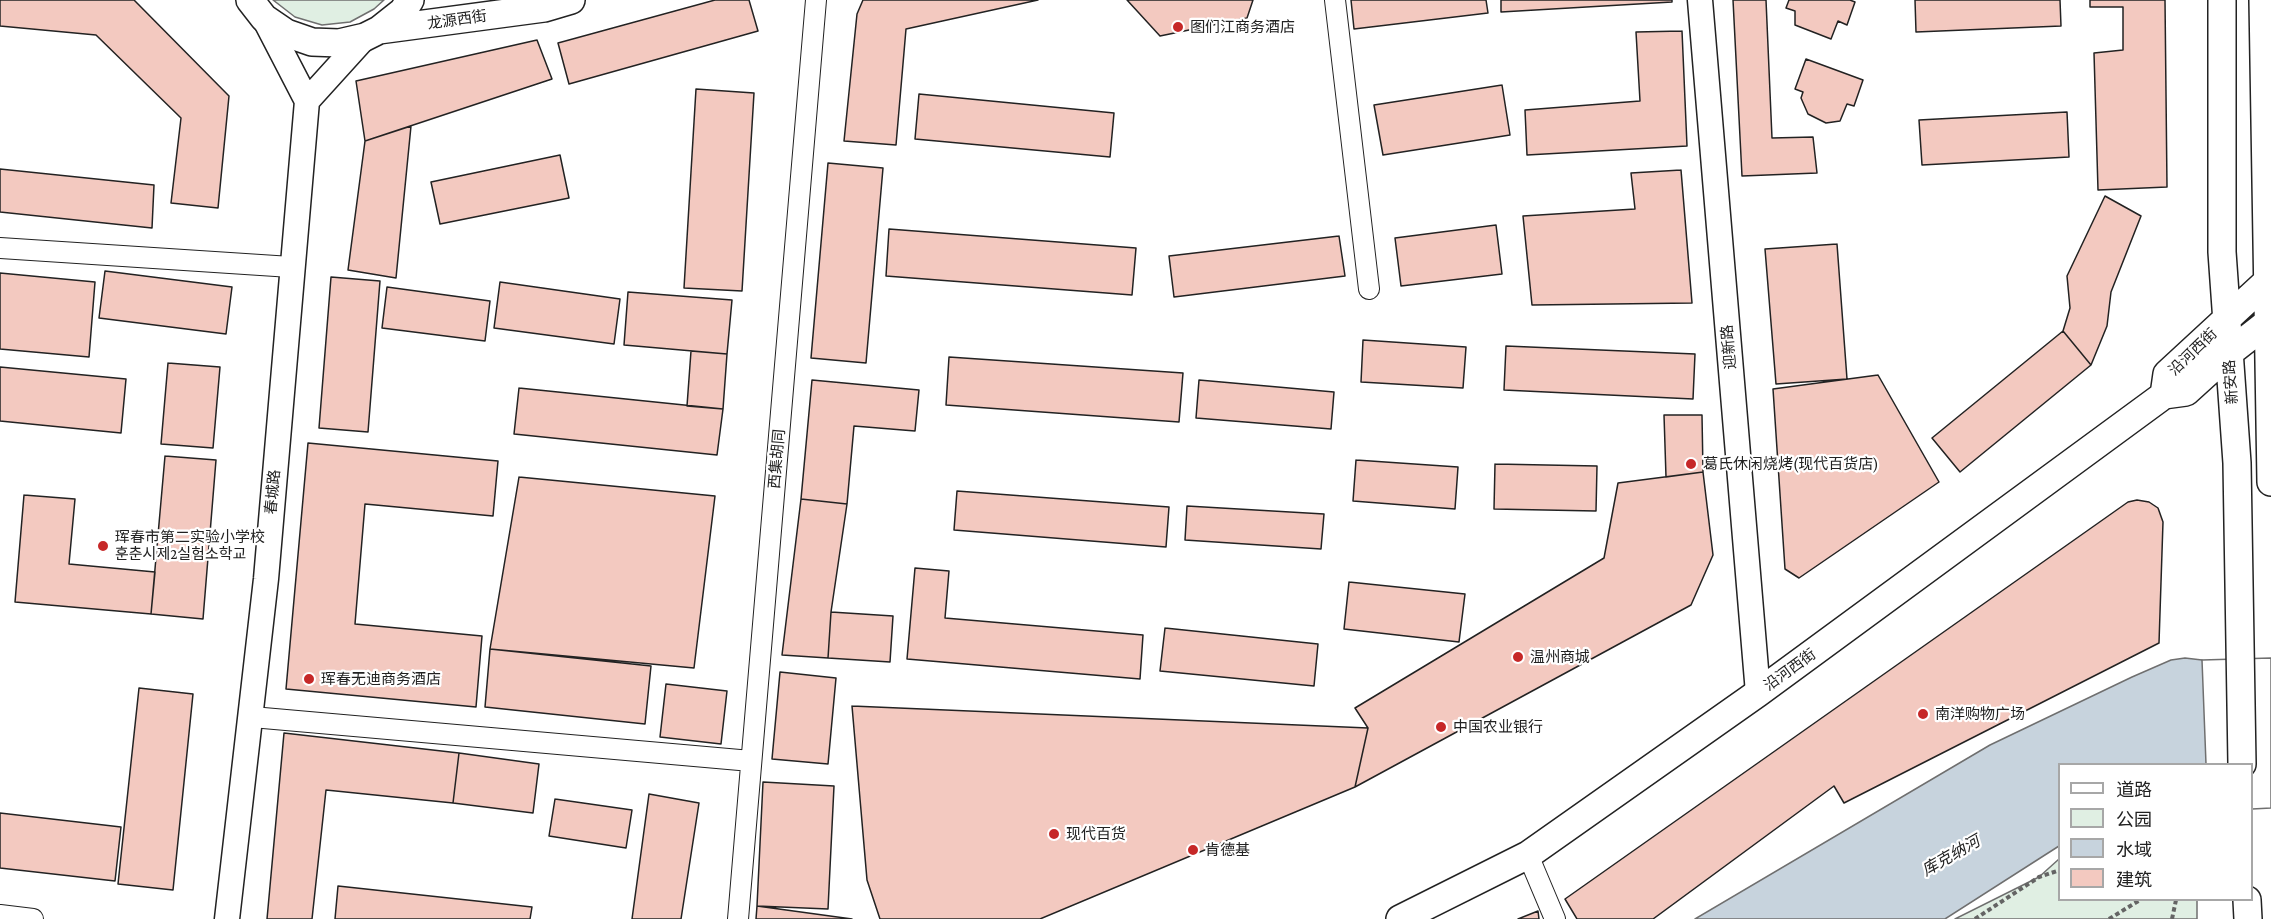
<!DOCTYPE html>
<html>
<head>
<meta charset="utf-8">
<style>
  body { margin:0 }
  #map { position:relative; width:2271px; height:919px; overflow:hidden; background:#fff; font-family:"Crimson Pro","Noto Sans SC",serif }
  canvas { display:block }
  .legend { position:absolute; left:2058px; top:763px; width:195px; height:138px; box-sizing:border-box; background:#fff; border:2px solid #a7a7a7; margin:0; padding:8px 10px; list-style:none; font-size:18px; color:#222 }
  .legend li { display:flex; align-items:center; gap:12px; height:30px }
  .legend b { width:30px; border:2px solid #a7a7a7 }
</style>
</head>
<body>
<div id="map">
<canvas width="2271" height="919"></canvas>
<ul class="legend">
<li><b style="height:8px;background:#fff"></b>道路</li>
<li><b style="height:16px;background:#e0efe3"></b>公园</li>
<li><b style="height:16px;background:#c7d3dd"></b>水域</li>
<li><b style="height:16px;background:#f3c9c0"></b>建筑</li>
</ul>
</div>
<script>
const g = document.querySelector('canvas').getContext('2d');
g.lineJoin = 'round';
function fill(path, color) {
  g.fillStyle = color;
  g.fill(path, 'evenodd');
}
function poly(rows) {
  const path = new Path2D();
  for (const r of rows) {
    path.moveTo(r[0], r[1]);
    for (let i = 2; i < r.length; i += 2) path.lineTo(r[i], r[i + 1]);
  }
  return path;
}
function strokePath(path, color, width, dash) {
  g.strokeStyle = color;
  g.lineWidth = width;
  g.lineCap = dash ? 'butt' : 'round';
  g.setLineDash(dash || []);
  g.stroke(path);
}
function drawText(font, color, halo, rows, align = 'center') {
  g.font = font + ' "Crimson Pro","Noto Sans SC","Noto Sans KR",serif';
  g.lineWidth = 4.5;
  g.setLineDash([]);
  g.textBaseline = 'middle';
  g.strokeStyle = halo;
  g.fillStyle = color;
  for (const [text, x, y, turn = 0] of rows) {
    g.save();
    g.translate(x, y);
    g.rotate((+turn || 0) * Math.PI / 180);
    g.textAlign = isNaN(turn) ? turn : align;
    if (halo) g.strokeText(text, 0, 0);
    g.fillText(text, 0, 0);
    g.restore();
  }
}
const green = poly([
  [273,0,384,0,374,9,350,22,322,25,295,17,273,0],
  [2059,859,2060,900,2197,900,2197,919,1955,919,2039,877,2059,859]
]);
fill(green, '#e0efe3');
strokePath(green, '#6f6f6f', 1.5);
const water = poly([
  [2185,658,2202,660,2252,764,2060,764,2059,846,1945,919,1695,919,1990,745,2132,677,2171,660,2185,658]
]);
fill(water, '#c7d3dd');
strokePath(water, '#6f6f6f', 1.5);
const pier = poly([
  [2271,658,2271,808,2252,809,2252,764,2206,764,2202,660,2271,658]
]);
fill(pier, '#fff');
strokePath(pier, '#6f6f6f', 1.5);
const building = poly([
  [0,0,134,0,229,96,218,208,171,203,181,118,96,35,0,26,0,0],
  [715,0,749,0,758,31,569,84,558,43,715,0],
  [863,0,1038,0,906,29,896,145,844,141,857,14,863,0],
  [1127,0,1253,0,1247,18,1160,36,1127,0],
  [1351,0,1486,0,1488,13,1354,29,1351,0],
  [1501,0,1672,0,1672,2,1501,12,1501,0],
  [1733,0,1766,0,1772,138,1813,137,1817,173,1742,176,1733,0],
  [1789,0,1850,0,1855,2,1847,25,1838,21,1831,39,1795,25,1795,11,1786,8,1789,0],
  [1915,0,2060,0,2061,26,1916,32,1915,0],
  [2090,0,2165,0,2167,187,2098,190,2094,53,2123,50,2123,7,2090,7,2090,0],
  [1682,31,1687,146,1527,155,1525,110,1640,101,1636,32,1682,31],
  [537,40,552,79,365,141,356,81,537,40],
  [1806,59,1863,80,1854,106,1847,104,1840,121,1826,123,1808,114,1801,98,1803,92,1795,89,1806,59],
  [1502,85,1510,135,1383,155,1374,105,1502,85],
  [696,89,754,93,742,291,684,288,696,89],
  [919,94,1114,113,1110,157,915,139,919,94],
  [2067,112,2069,157,1922,165,1919,120,2067,112],
  [411,126,396,278,348,270,365,141,411,126],
  [560,155,569,198,440,224,431,182,560,155],
  [828,163,883,168,866,363,811,358,828,163],
  [0,169,154,185,152,228,0,212,0,169],
  [1681,170,1692,303,1532,305,1523,216,1635,209,1631,173,1681,170],
  [2105,196,2141,216,2111,292,2107,326,2091,365,2063,331,2070,308,2067,276,2105,196],
  [1496,225,1502,274,1401,286,1395,238,1496,225],
  [889,229,1136,248,1132,295,886,276,889,229],
  [1339,236,1345,276,1174,297,1169,256,1339,236],
  [1837,244,1847,379,1776,384,1765,249,1837,244],
  [105,271,232,287,226,334,99,318,105,271],
  [0,273,95,282,89,357,0,349,0,273],
  [331,277,380,281,368,432,319,428,331,277],
  [500,282,620,299,614,344,494,328,500,282],
  [387,287,490,301,485,341,382,328,387,287],
  [628,292,732,300,727,354,624,345,628,292],
  [2063,331,2091,365,1960,472,1932,438,2063,331],
  [1363,340,1466,347,1463,388,1361,382,1363,340],
  [1506,346,1695,354,1693,399,1504,390,1506,346],
  [691,351,727,354,723,409,687,406,691,351],
  [949,357,1183,373,1179,422,946,405,949,357],
  [168,363,220,367,213,448,161,444,168,363],
  [0,367,126,379,121,433,0,421,0,367],
  [1878,375,1939,482,1799,578,1785,569,1773,389,1878,375],
  [812,380,919,390,915,431,854,426,847,504,801,499,812,380],
  [1199,380,1334,392,1331,429,1196,418,1199,380],
  [519,388,723,409,717,455,514,434,519,388],
  [1664,415,1702,415,1703,472,1666,477,1664,415],
  [308,443,498,461,493,516,365,504,355,624,482,636,476,707,286,689,308,443],
  [165,456,216,460,203,619,151,614,165,456],
  [1356,460,1458,467,1455,509,1353,501,1356,460],
  [1495,464,1597,466,1596,511,1494,509,1495,464],
  [1703,472,1713,555,1691,605,1355,787,1368,728,1355,708,1604,558,1618,483,1703,472],
  [519,477,715,496,694,668,490,649,519,477],
  [957,491,1169,507,1166,547,954,530,957,491],
  [24,495,75,499,69,564,155,572,151,614,15,602,24,495],
  [801,499,847,504,831,612,828,658,782,655,801,499],
  [2137,500,2149,502,2158,508,2163,522,2159,643,1844,803,1834,786,1653,919,1577,919,1565,899,2128,502,2137,500],
  [1187,506,1324,514,1321,549,1185,540,1187,506],
  [915,568,949,571,945,618,1143,635,1140,679,907,659,915,568],
  [1349,582,1465,594,1459,642,1344,629,1349,582],
  [831,612,893,616,890,662,828,658,831,612],
  [1165,628,1318,644,1314,686,1160,671,1165,628],
  [490,649,651,666,645,724,485,707,490,649],
  [780,672,836,678,828,764,772,759,780,672],
  [666,684,727,691,721,744,660,737,666,684],
  [139,688,193,694,173,890,118,884,139,688],
  [852,706,1368,728,1355,787,1040,919,880,919,867,880,852,706],
  [284,733,459,753,453,803,326,790,312,919,267,919,284,733],
  [459,753,539,764,533,813,453,803,459,753],
  [763,782,834,786,828,909,757,906,763,782],
  [649,794,699,803,681,919,632,919,649,794],
  [555,799,632,810,626,848,549,836,555,799],
  [0,813,121,827,115,881,0,868,0,813],
  [338,886,532,907,530,919,335,919,338,886],
  [757,906,852,919,756,919,757,906],
  [1538,911,1539,919,1518,919,1538,911]
]);
fill(building, '#f3c9c0');
strokePath(building, '#222', 1.5);
const minor = poly([
  [1335,0,1369,289],
  [0,248,291,267],
  [252,717,751,761],
  [1528,855,1555,919],
  [0,915,33,919],
  [738,919,816,0]
]);
const tertiary = poly([
  [1700,0,1758,693],
  [307,101,365,37],
  [227,919,266,579,307,101,264,18]
]);
const secondary = poly([
  [250,0,264,18,286,33,312,42,339,43,365,37,379,30,403,11,410,0],
  [2222,0,2222,252,2237,463,2242,764],
  [2263,0,2271,482],
  [379,30,544,8,571,0],
  [2164,395,2167,374,2271,278],
  [2247,900,2248,919],
  [1400,919,1528,855,1758,693,2164,395,2186,392,2229,353,2271,320]
]);
strokePath(minor, '#222', 22);
strokePath(tertiary, '#222', 27);
strokePath(secondary, '#222', 30);
strokePath(poly([
  [1975,919,2039,877,2060,870],
  [2109,919,2140,900],
  [2172,919,2176,900]
]), '#646464', 4, [4.5, 3]);
strokePath(minor, '#fff', 20);
strokePath(tertiary, '#fff', 24);
strokePath(secondary, '#fff', 27);
for (const [x, y, r, color] of [
  [1178,27,6,"#c62828"],
  [1691,464,6,"#c62828"],
  [103,546,6,"#c62828"],
  [1518,657,6,"#c62828"],
  [309,679,6,"#c62828"],
  [1923,714,6,"#c62828"],
  [1441,727,6,"#c62828"],
  [1054,834,6,"#c62828"],
  [1193,850,6,"#c62828"]
]) {
  const dot = new Path2D();
  dot.arc(x, y, r, 0, 2 * Math.PI);
  g.fillStyle = color;
  g.fill(dot);
  strokePath(dot, '#fff', 2);
}
drawText('15px', '#222', '#fff', [
  ["龙源西街",457,20,-8],
  ["迎新路",1729,347,-95],
  ["沿河西街",2193,352,-44],
  ["新安路",2231,382,-94],
  ["西集胡同",777,459,-85],
  ["春城路",273,492,-85],
  ["沿河西街",1790,670,-36]
]);
drawText('15px', '#222', '#fff', [
  ["图们江商务酒店",1190,27],
  ["葛氏休闲烧烤(现代百货店)",1703,464],
  ["珲春市第二实验小学校",115,537],
  ["훈춘시제2실험소학교",115,554],
  ["温州商城",1530,657],
  ["珲春无迪商务酒店",321,679],
  ["南洋购物广场",1935,714],
  ["中国农业银行",1453,727],
  ["现代百货",1066,834],
  ["肯德基",1205,850]
], 'left');
drawText('italic 16px', '#222', '#fff', [
  ["库克纳河",1951,856,-30]
]);
</script>
</body>
</html>
